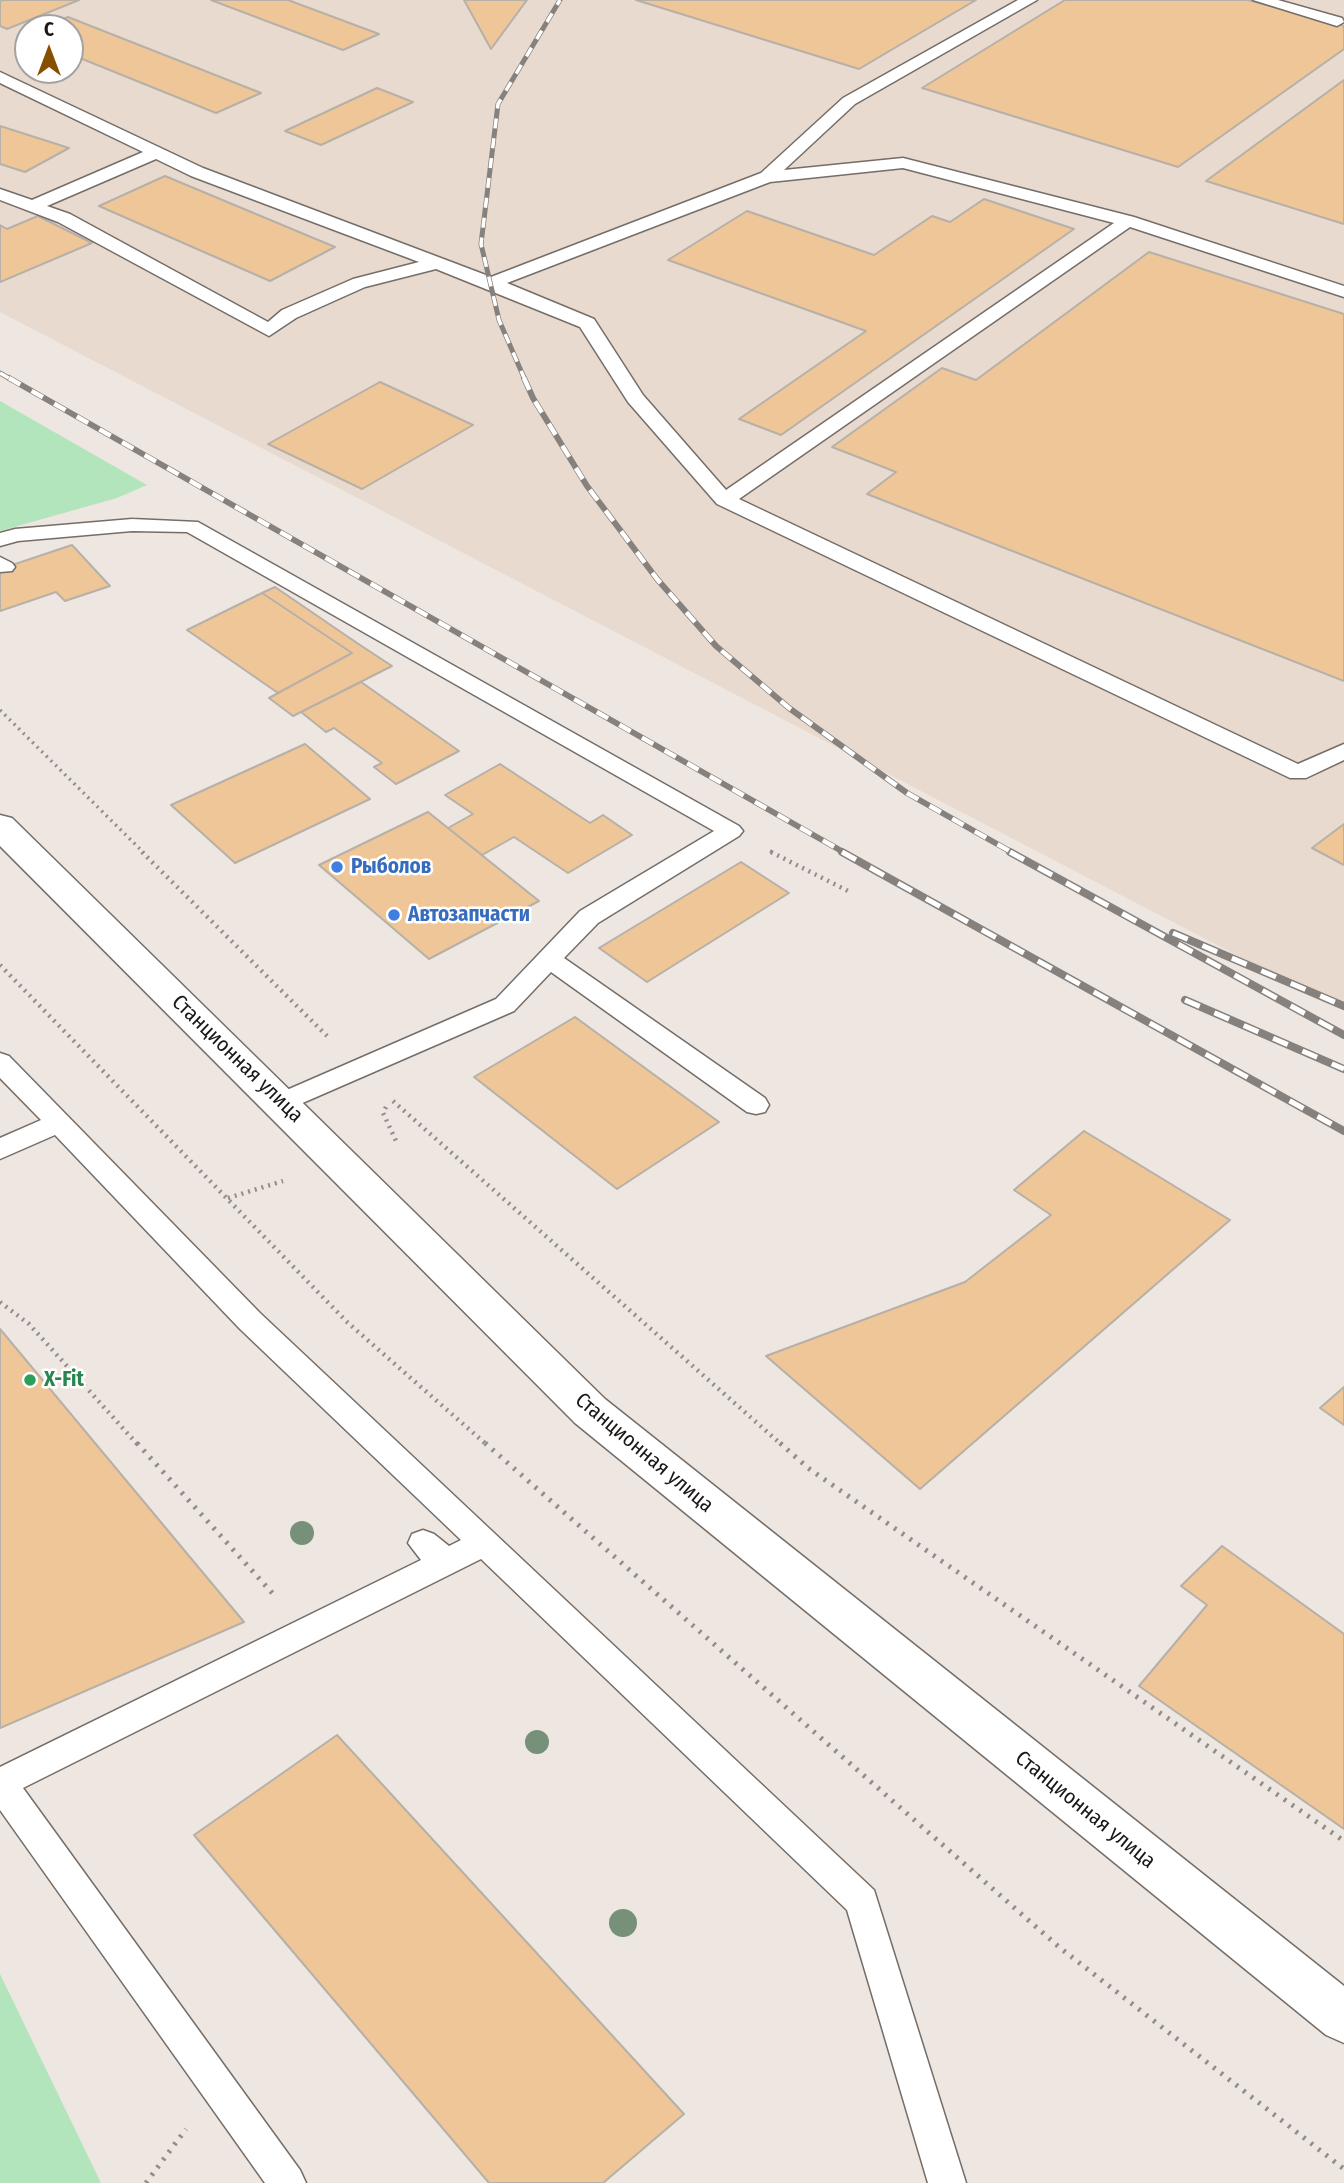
<!DOCTYPE html>
<html>
<head>
<meta charset="utf-8">
<style>
  body { margin:0 }
  #map { position:relative; width:1344px; height:2183px; overflow:hidden; background:#eee6e0; font-family:"Fira Sans Condensed",sans-serif }
  canvas { display:block }
  .north { position:absolute; left:14px; top:14px; width:70px; height:70px; box-sizing:border-box; background:#fff; border:2px solid #a3a2a1; border-radius:50%; rotate:0deg; font-size:19px; font-weight:700; line-height:28px; text-align:center; color:#1a1715 }
  .north::after { content:''; display:block; margin:auto; width:24px; height:32px; background:#865000; clip-path:polygon(50% 0,100% 100%,50% 72%,0 100%) }
</style>
</head>
<body>
<div id="map">
<canvas width="1344" height="2183"></canvas>
<div class="north">С</div>
</div>
<script>
const g = document.querySelector('canvas').getContext('2d');
g.lineJoin = 'round';
function fill(path, color) {
  g.fillStyle = color;
  g.fill(path, 'evenodd');
}
function poly(rows) {
  const path = new Path2D();
  for (const r of rows) {
    path.moveTo(r[0], r[1]);
    for (let i = 2; i < r.length; i += 2) path.lineTo(r[i], r[i + 1]);
  }
  return path;
}
function strokePath(path, color, width, dash) {
  g.strokeStyle = color;
  g.lineWidth = width;
  g.lineCap = dash ? 'butt' : 'round';
  g.setLineDash(dash || []);
  g.stroke(path);
}
function drawText(font, color, halo, rows, align = 'center') {
  g.font = font + ' "Fira Sans Condensed",sans-serif';
  g.lineWidth = 5;
  g.setLineDash([]);
  g.textBaseline = 'middle';
  g.strokeStyle = halo;
  g.fillStyle = color;
  for (const [text, x, y, turn = 0] of rows) {
    g.save();
    g.translate(x, y);
    g.rotate((+turn || 0) * Math.PI / 180);
    g.textAlign = isNaN(turn) ? turn : align;
    if (halo) g.strokeText(text, 0, 0);
    g.fillText(text, 0, 0);
    g.restore();
  }
}
fill(poly([
  [0,0,1344,0,1344,1011,0,312],
  [28,28,70,28,70,70,28,70]
]), '#e8dace');
fill(poly([
  [0,401,147,485,117,498,0,531],
  [0,1974,101,2183,0,2183]
]), '#b3e5bc');
const building = poly([
  [79,0,7,29,0,26,0,1,3,0,79,0],
  [211,0,288,0,379,34,343,50,211,0],
  [464,0,527,0,491,49,464,0],
  [636,0,976,0,859,69,636,0],
  [1065,0,1248,0,1344,26,1344,49,1178,167,922,88,1065,0],
  [68,17,261,93,216,113,70,54,70,28,40,28,68,17],
  [1344,80,1344,224,1206,181,1344,80],
  [377,88,413,102,321,145,285,131,377,88],
  [0,126,69,148,25,172,0,164,0,126],
  [165,176,335,247,270,281,99,206,165,176],
  [984,199,1074,229,781,435,739,419,866,331,668,260,747,211,874,255,932,216,950,222,984,199],
  [38,216,92,243,0,282,0,225,7,229,38,216],
  [1149,252,1344,314,1344,681,867,494,896,472,832,447,942,368,976,380,1149,252],
  [380,382,473,425,362,489,268,444,380,382],
  [72,545,110,586,65,601,56,592,0,611,0,569,72,545],
  [275,587,357,643,392,666,293,716,269,698,352,653,262,593,275,587],
  [262,593,352,653,278,693,187,630,262,593],
  [361,682,459,751,396,784,374,767,382,763,334,728,326,732,301,712,361,682],
  [305,744,370,799,235,863,171,805,305,744],
  [500,764,590,823,603,815,632,835,568,873,514,837,482,855,448,828,473,814,445,795,500,764],
  [428,812,539,901,429,959,319,865,428,812],
  [1344,824,1344,865,1312,848,1344,824],
  [741,862,789,893,647,982,599,948,741,862],
  [575,1017,719,1122,617,1189,474,1077,575,1017],
  [1084,1131,1230,1220,920,1489,766,1356,965,1282,1051,1215,1014,1190,1084,1131],
  [0,1329,244,1622,0,1728,0,1329],
  [1344,1387,1344,1425,1320,1408,1344,1387],
  [1222,1546,1344,1634,1344,1829,1139,1686,1207,1605,1181,1586,1222,1546],
  [337,1735,684,2114,603,2183,489,2183,194,1835,337,1735]
]);
fill(building, '#efc697');
strokePath(building, '#b6b0a9', 2);
const service = poly([
  [1018,0,1037,0,855,104,784,170,903,158,1134,217,1344,286,1344,297,1130,227,739,499,1298,764,1344,744,1344,760,1306,778,1290,778,717,504,628,402,580,327,436,269,365,287,296,318,269,336,58,222,0,200,0,189,32,200,143,152,0,83,0,72,203,168,491,277,761,173,843,98,1018,0],
  [156,159,191,176,419,262,353,279,282,310,268,322,70,214,47,206,156,159],
  [903,168,1114,223,726,490,643,395,594,319,507,283,770,182,903,168],
  [1253,0,1278,0,1342,18,1344,22,1337,26,1253,0],
  [132,519,198,522,739,826,743,831,739,836,598,923,564,958,765,1098,769,1105,765,1112,756,1114,747,1112,551,972,514,1011,291,1108,282,1111,273,1108,269,1102,273,1096,496,999,580,911,714,831,187,532,132,531,18,541,0,546,0,533,15,529,132,519],
  [0,557,12,563,15,567,12,571,0,572,0,557],
  [0,1053,9,1056,260,1313,874,1890,966,2183,928,2183,847,1910,481,1559,23,1788,300,2170,306,2183,265,2183,0,1810,0,1767,421,1560,408,1543,412,1534,423,1530,434,1534,449,1546,461,1540,240,1329,55,1135,0,1159,0,1138,41,1120,0,1078,0,1053]
]);
const tertiary = poly([
  [0,815,12,818,605,1399,1344,1986,1344,2043,1326,2035,575,1423,0,846,0,815]
]);
strokePath(service, '#746d68', 3);
strokePath(tertiary, '#746d68', 3);
strokePath(poly([
  [0,710,144,853],
  [770,851,775,853]
]), '#938d89', 3.5, [2, 4.5]);
strokePath(poly([
  [142,852,327,1036],
  [771,852,850,892],
  [0,965,347,1322,487,1445],
  [393,1101,782,1445],
  [386,1107,383,1113,398,1145],
  [228,1198,283,1181],
  [0,1302,29,1324,138,1445]
]), '#938d89', 4.5, [2, 5]);
strokePath(poly([
  [137,1443,274,1595],
  [485,1443,1059,1947,1344,2169],
  [780,1443,808,1468,1344,1841],
  [146,2183,186,2129]
]), '#938d89', 5, [2.5, 7]);
fill(service, '#fff');
fill(tertiary, '#fff');
const railFar2 = poly([
  [0,373,12,380],
  [525,380,499,320,481,244,498,104,560,0]
]);
const railFar1 = poly([
  [9,378,845,853],
  [524,378,533,398,587,486,657,579,716,646,789,708,907,793,1013,853]
]);
const rail = poly([
  [842,852,1344,1131],
  [1010,852,1344,1035],
  [1173,933,1344,1006],
  [1185,1000,1344,1069]
]);
strokePath(railFar2, '#87817d', 5);
strokePath(railFar1, '#87817d', 6);
strokePath(rail, '#87817d', 8);
strokePath(railFar2, '#fff', 3.5, [10]);
strokePath(railFar1, '#fff', 4.5, [13]);
strokePath(rail, '#fff', 5, [16]);
g.fillStyle = '#769079';
for (const [x, y, r] of [
  [302,1533,12],
  [537,1742,12],
  [623,1923,14]
]) {
  g.beginPath();
  g.arc(x, y, r, 0, 2 * Math.PI);
  g.fill();
}
for (const [x, y, r, color] of [
  [337,867,7,"#3f7fe0"],
  [394,915,7,"#3f7fe0"],
  [30,1380,7,"#2e9e5b"]
]) {
  const dot = new Path2D();
  dot.arc(x, y, r, 0, 2 * Math.PI);
  g.fillStyle = color;
  g.fill(dot);
  strokePath(dot, '#fff', 2.5);
}
drawText('bold 21px', '#366cbe', '#fff', [
  ["Рыболов",351,867],
  ["Автозапчасти",408,915]
], 'left');
drawText('21px', '#1a1715', '#fff', [
  ["Станционная улица",237,1059,44],
  ["Станционная улица",644,1453,40],
  ["Станционная улица",1085,1810,39]
]);
drawText('bold 21px', '#27864d', '#fff', [
  ["X-Fit",44,1380]
], 'left');
</script>
</body>
</html>
